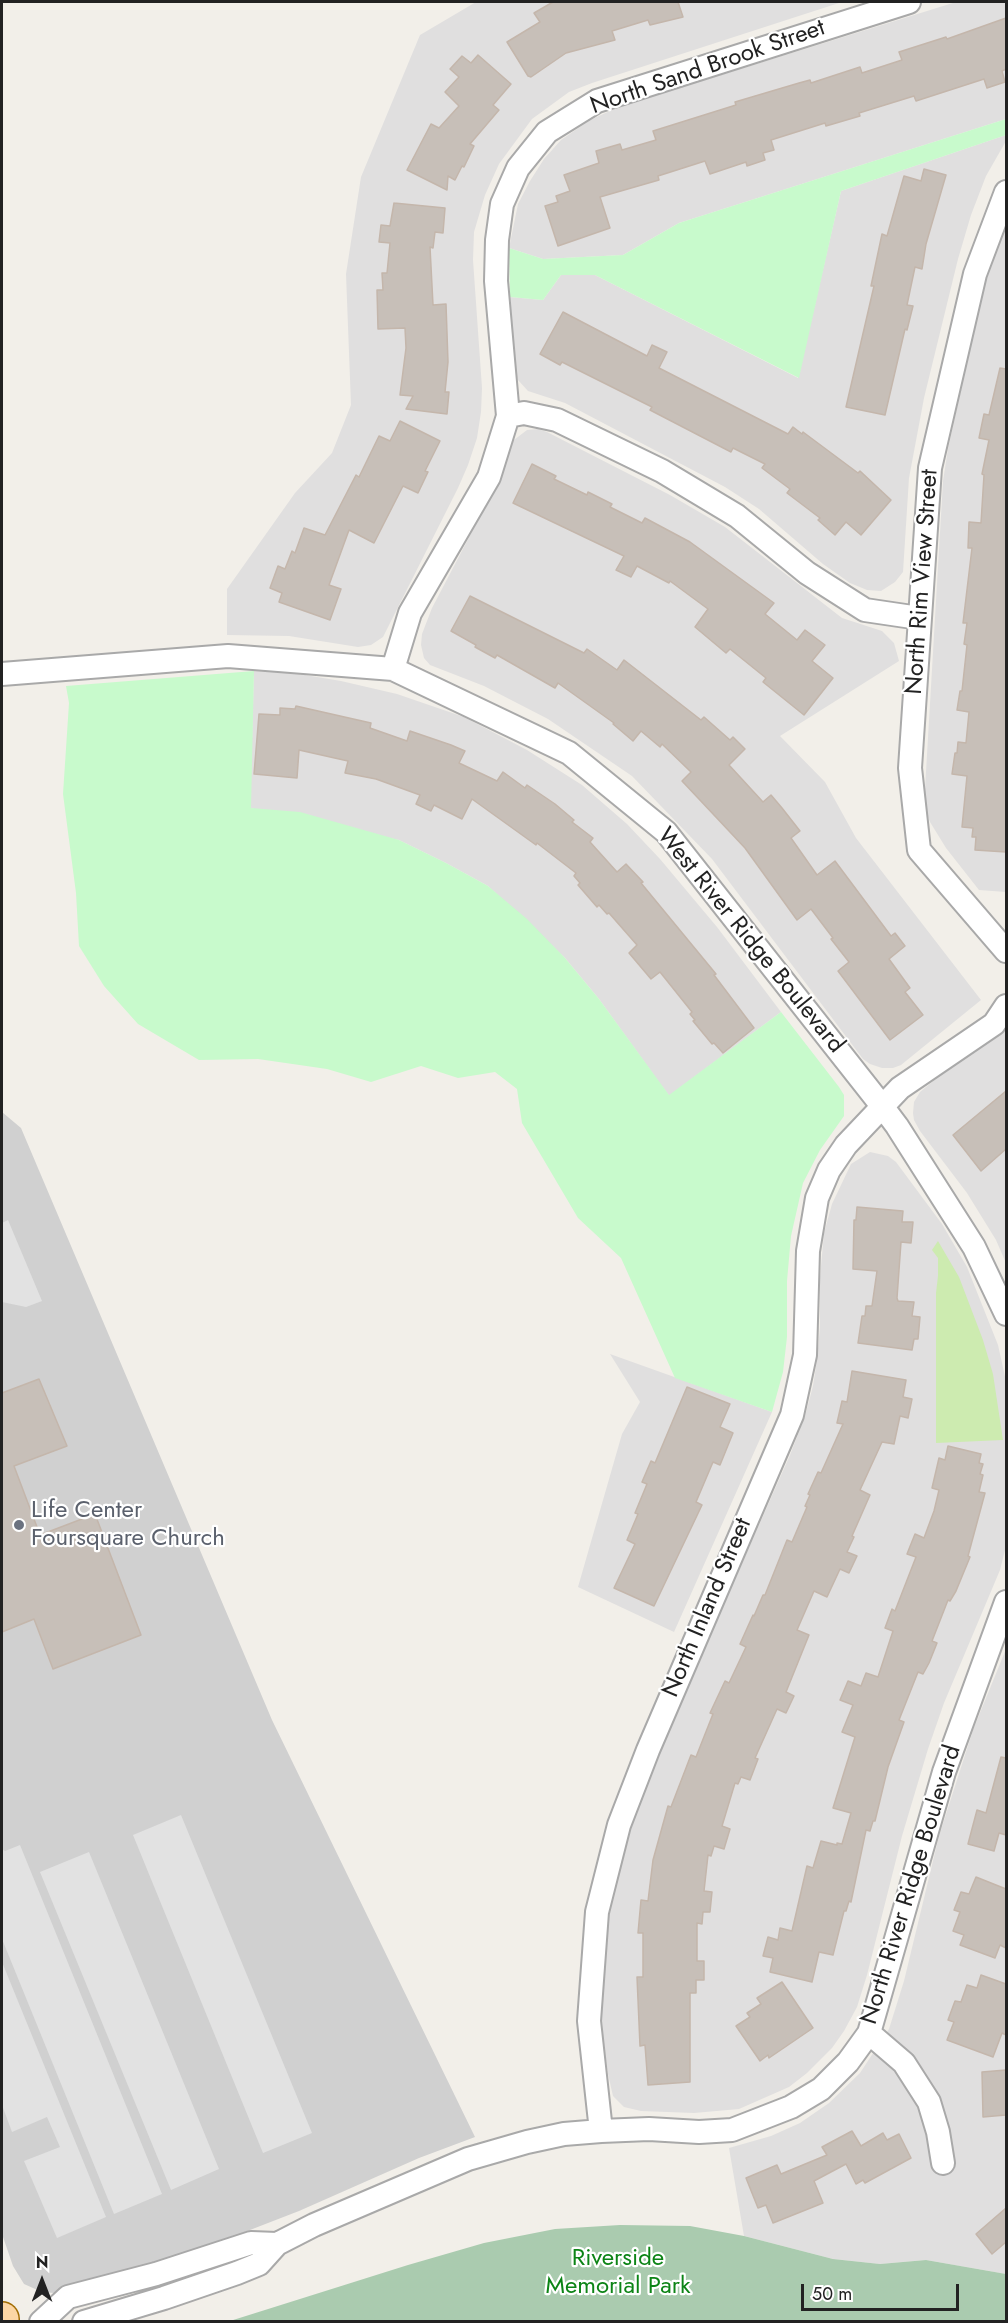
<!DOCTYPE html>
<html>
<head>
<meta charset="utf-8">
<style>
  body { margin:0 }
  #map { position:relative; width:1008px; height:2323px; overflow:hidden; background:#f2efe9; font-family:Jost,sans-serif }
  canvas { display:block }
  .frame { position:absolute; inset:0; border:3px solid #222; pointer-events:none }
  .north { position:absolute; left:12px; top:2251px; width:60px; height:60px; -webkit-text-stroke:4px #fff; paint-order:stroke; rotate:0deg; font-size:16px; font-weight:700; line-height:24px; text-align:center; color:#222 }
  .north::after { content:''; display:block; margin:auto; width:21px; height:27px; background:#222; clip-path:polygon(50% 0,100% 100%,50% 72%,0 100%) }
  .scale { position:absolute; left:801px; top:2284px; width:158px; height:27px; box-sizing:border-box; border:3px solid #222; border-top:0; padding-left:8px; font-size:18px; line-height:21px; white-space:nowrap; color:#222; -webkit-text-stroke:4px #fff; paint-order:stroke }
</style>
</head>
<body>
<div id="map">
<canvas width="1008" height="2323"></canvas>
<div class="frame"></div>
<div class="north">N</div>
<div class="scale">50 m</div>
</div>
<script>
const g = document.querySelector('canvas').getContext('2d');
g.lineJoin = 'round';
function fill(path, color) {
  g.fillStyle = color;
  g.fill(path, 'evenodd');
}
function poly(rows) {
  const path = new Path2D();
  for (const r of rows) {
    path.moveTo(r[0], r[1]);
    for (let i = 2; i < r.length; i += 2) path.lineTo(r[i], r[i + 1]);
  }
  return path;
}
function strokePath(path, color, width, dash) {
  g.strokeStyle = color;
  g.lineWidth = width;
  g.lineCap = dash ? 'butt' : 'round';
  g.setLineDash(dash || []);
  g.stroke(path);
}
function drawText(font, color, halo, rows, align = 'center') {
  g.font = font + ' Jost,sans-serif';
  g.lineWidth = 4.5;
  g.setLineDash([]);
  g.textBaseline = 'middle';
  g.strokeStyle = halo;
  g.fillStyle = color;
  for (const [text, x, y, turn = 0] of rows) {
    g.save();
    g.translate(x, y);
    g.rotate((+turn || 0) * Math.PI / 180);
    g.textAlign = isNaN(turn) ? turn : align;
    if (halo) g.strokeText(text, 0, 0);
    g.fillText(text, 0, 0);
    g.restore();
  }
}
fill(poly([
  [476,2,842,2,592,83,569,92,532,119,499,164,485,195,474,232,473,260,482,388,481,412,477,438,468,465,458,488,383,637,371,645,358,647,289,636,227,635,227,589,295,493,332,453,351,405,346,274,361,177,420,35],
  [956,2,1006,2,1006,119,679,223,623,255,543,259,509,248,518,204,530,181,544,159,561,140,590,120,621,106],
  [1006,135,1006,141,986,176,971,215,958,259,924,398,909,478,903,572,895,582,881,591,867,590,850,583,823,564,759,509,725,487,565,403,528,391,518,380,514,368,510,297,543,300,561,275,595,275,798,378,841,191],
  [1006,215,1006,892,979,890,946,848,930,822,924,806,943,481,948,449,983,289],
  [538,429,547,432,670,495,725,527,842,618,882,631,894,643,899,661,780,736,825,782,856,838,981,1000,901,1065,893,1068,882,1068,870,1064,863,1059,712,859,632,776,548,719,484,686,430,665,424,658,421,645,422,634,432,608,497,484,510,443,527,430],
  [254,671,293,673,341,681,397,694,464,717,527,750,582,785,627,824,660,859,717,927,781,1012,669,1096,599,999,565,958,488,886,446,863,399,840,250,808],
  [1006,1020,1006,1263,996,1240,967,1193,920,1131,914,1120,913,1113,914,1102,920,1092],
  [870,1152,888,1156,896,1162,942,1224,967,1267,998,1345,1006,1381,1006,1546,1000,1570,944,1703,928,1749,902,1836,867,1975,857,2007,844,2031,832,2048,807,2073,789,2087,739,2109,694,2113,641,2111,624,2107,613,2096,608,2074,603,2038,601,2003,602,1960,610,1902,633,1809,790,1455,805,1416,813,1386,817,1360,820,1327,820,1277,824,1233,832,1204,851,1164],
  [610,1354,772,1412,674,1632,578,1587,622,1434,640,1402],
  [1006,1649,1006,2274,926,2260,880,2264,833,2259,744,2236,729,2148,771,2136,800,2123,829,2103,860,2073,889,2029,904,1981,939,1836,973,1730]
]), '#e0dfdf');
fill(poly([
  [2,1112,21,1128,272,1720,475,2137,419,2158,299,2211,219,2242,54,2293,42,2292,24,2284,13,2266,2,2234]
]), '#d0d0d0');
fill(poly([
  [938,1241,959,1277,983,1340,993,1374,1003,1440,936,1443,936,1293,938,1276,938,1258,932,1250]
]), '#cdebb0');
fill(poly([
  [620,2225,690,2226,744,2236,833,2259,880,2264,926,2260,1006,2274,1006,2321,230,2321,408,2265,484,2243,555,2229]
]), '#aacbaf');
fill(poly([
  [1006,119,1006,135,841,191,799,378,595,275,561,275,543,300,510,297,509,248,543,259,623,255,679,223],
  [254,671,251,808,300,812,399,840,446,863,488,886,527,919,565,958,599,999,669,1095,781,1012,839,1087,844,1095,844,1116,820,1150,803,1183,791,1236,787,1281,787,1337,783,1372,772,1412,675,1378,621,1258,578,1218,522,1123,517,1089,495,1072,458,1078,421,1066,371,1082,327,1069,258,1059,199,1060,138,1024,104,986,79,946,76,893,63,794,69,703,66,686]
]), '#c8facc');
fill(poly([
  [8,1220,42,1301,26,1307,2,1302,2,1223],
  [181,1815,312,2133,263,2153,133,1835],
  [20,1845,162,2194,114,2214,2,1939,2,1849,5,1851],
  [89,1852,219,2169,171,2190,40,1872],
  [2,1962,106,2217,57,2238,24,2161,60,2147,47,2117,12,2132,2,2105]
]), '#e2e2e2');
const building = poly([
  [553,2,678,2,683,17,650,25,648,20,612,31,615,40,566,53,531,77,528,76,507,42,540,22,534,13,553,2],
  [1006,18,1006,69,1002,71,1005,82,987,88,984,79,916,101,914,96,859,113,860,116,826,126,825,123,771,140,774,150,763,153,765,160,747,166,746,162,710,174,705,161,658,176,659,180,600,197,610,228,558,246,545,206,558,202,556,196,570,191,564,175,599,163,596,151,620,144,622,150,656,140,653,131,736,105,735,102,799,83,810,80,811,83,860,67,862,73,902,60,899,52,946,37,947,39,1006,18],
  [478,55,511,84,493,105,499,110,470,144,474,146,464,167,462,166,455,180,448,176,447,190,407,170,431,124,439,128,459,106,445,92,459,77,450,69,462,56,471,63,478,55],
  [924,169,946,175,926,244,922,269,915,267,907,305,913,306,907,330,905,329,885,415,846,407,874,286,871,286,882,234,887,236,904,176,921,181,924,169],
  [394,203,445,208,443,233,435,232,433,248,430,247,433,305,446,304,448,362,445,392,449,392,447,414,406,409,413,396,400,395,406,348,405,328,378,329,377,290,383,290,382,273,387,273,390,243,379,242,381,225,390,226,394,203],
  [563,312,647,356,652,345,667,352,659,368,788,434,793,427,802,434,803,432,858,473,860,471,891,500,861,535,846,522,835,535,818,520,820,518,787,493,790,489,762,468,765,464,733,448,731,452,650,410,652,407,562,362,560,365,540,354,563,312],
  [1000,368,1006,369,1006,852,975,850,976,837,972,837,973,828,962,827,967,776,952,774,955,753,957,753,958,742,966,743,969,712,957,710,960,691,962,691,967,645,964,644,967,623,963,623,972,548,968,548,969,522,981,523,984,475,982,474,989,440,979,438,984,414,989,415,1000,368],
  [400,421,440,441,425,471,428,472,418,493,403,486,374,543,349,530,329,585,341,589,330,620,279,602,282,593,270,588,278,566,285,569,292,551,295,553,304,528,325,535,356,475,359,477,379,436,390,441,400,421],
  [532,464,556,476,554,479,587,495,588,492,612,504,610,507,642,523,645,518,690,542,774,603,765,614,797,640,805,630,825,645,812,661,833,678,804,715,763,682,766,678,730,649,726,653,695,627,708,609,670,581,669,583,637,566,631,577,616,570,624,556,513,503,532,464],
  [470,596,584,653,587,649,617,670,624,660,701,720,704,717,730,740,733,737,745,749,729,765,763,802,771,795,782,808,800,831,791,838,817,875,835,861,891,936,895,933,905,946,889,959,910,988,905,992,923,1015,890,1040,838,971,849,962,831,939,833,938,811,909,797,920,745,848,682,781,691,772,662,744,660,747,641,731,633,741,613,724,614,723,558,683,555,688,497,655,495,658,475,647,476,645,451,631,470,596],
  [296,706,371,723,370,728,407,741,410,731,451,745,465,751,459,763,497,781,503,772,525,788,527,785,555,804,574,820,572,822,593,838,590,842,617,872,626,864,643,882,641,883,716,974,714,975,754,1028,723,1053,714,1043,712,1044,693,1021,695,1020,690,1014,692,1012,660,972,651,979,629,953,637,945,609,913,607,914,599,905,597,907,578,885,580,883,574,876,576,873,537,843,536,845,472,799,462,819,434,805,431,811,416,804,420,795,376,779,345,773,348,761,299,750,297,778,254,774,259,714,280,715,280,708,295,709,296,706],
  [1006,1091,1006,1149,981,1171,953,1135,1006,1091],
  [857,1207,903,1211,902,1222,913,1222,911,1243,901,1242,897,1298,898,1301,914,1302,912,1316,920,1317,918,1339,914,1339,912,1350,858,1343,862,1316,865,1316,866,1306,872,1306,877,1271,853,1269,854,1220,856,1220,857,1207],
  [852,1371,906,1380,903,1397,912,1399,908,1418,900,1416,894,1444,882,1442,860,1490,870,1495,852,1536,854,1537,847,1552,857,1556,849,1573,840,1569,827,1597,814,1591,797,1630,809,1635,786,1692,794,1696,786,1713,777,1709,755,1758,758,1759,750,1780,741,1777,738,1784,735,1783,722,1826,730,1829,724,1849,714,1846,711,1856,708,1855,704,1891,712,1892,710,1912,703,1912,702,1924,697,1923,697,1961,704,1961,704,1980,696,1980,696,1993,690,1993,690,2082,648,2085,645,2045,640,2046,637,1977,643,1977,643,1933,638,1933,641,1900,648,1901,653,1860,668,1806,671,1807,691,1755,696,1757,713,1714,710,1713,725,1681,729,1683,746,1647,740,1644,753,1615,754,1616,763,1595,765,1595,787,1540,792,1542,807,1507,805,1506,810,1495,808,1494,818,1472,821,1473,843,1424,837,1423,842,1401,847,1402,852,1371],
  [39,1379,67,1446,14,1466,40,1535,95,1514,141,1635,53,1669,34,1619,2,1632,2,1393,39,1379],
  [687,1387,730,1404,720,1427,733,1433,720,1465,713,1462,696,1502,702,1505,654,1606,614,1588,635,1544,627,1540,638,1514,635,1513,647,1484,642,1482,651,1461,655,1463,687,1387],
  [948,1446,981,1454,979,1463,983,1464,980,1474,983,1475,979,1492,985,1493,968,1556,970,1557,956,1591,950,1601,948,1600,932,1641,937,1643,929,1663,923,1674,918,1672,899,1720,904,1722,888,1767,875,1821,873,1821,870,1831,866,1830,851,1902,849,1901,846,1911,844,1911,833,1955,819,1952,812,1982,770,1972,773,1958,763,1956,768,1937,778,1940,780,1928,792,1931,807,1866,813,1868,821,1841,837,1845,837,1843,842,1844,851,1813,833,1808,855,1737,842,1732,853,1705,840,1700,848,1681,861,1686,866,1673,878,1677,893,1631,885,1628,892,1609,895,1611,916,1557,907,1554,915,1534,924,1538,934,1511,939,1490,932,1488,939,1458,945,1460,948,1446],
  [1001,1757,1006,1758,1006,1835,999,1833,994,1851,968,1844,977,1810,986,1813,1001,1757],
  [976,1877,1006,1889,1006,1948,1000,1945,995,1958,960,1945,964,1935,953,1931,960,1912,954,1910,961,1892,969,1894,976,1877],
  [981,1975,1006,1984,1006,2035,1002,2033,993,2057,947,2040,954,2022,948,2020,955,2001,961,2002,967,1985,977,1988,981,1975],
  [782,1982,813,2028,769,2058,768,2055,760,2061,736,2026,750,2017,747,2013,761,2004,757,1998,782,1982],
  [1006,2070,1006,2115,983,2117,982,2072,1006,2070],
  [852,2131,861,2146,883,2133,887,2140,899,2134,911,2158,865,2183,863,2180,856,2184,846,2164,814,2181,823,2203,773,2223,766,2205,758,2208,746,2178,777,2165,781,2174,827,2155,822,2147,852,2131],
  [1006,2208,1006,2242,992,2254,976,2234,1006,2208]
]);
fill(building, '#c7bfb8');
strokePath(building, '#c4b6ab', 1.5);
const street = poly([
  [1006,192,975,274,930,468,910,768,919,850,1006,951],
  [508,416,524,413,557,420,662,471,737,516,807,573,865,610,919,618],
  [393,669,410,613,489,477,508,416,496,281,497,240,502,204,518,168,547,132,597,101,909,2],
  [2,674,228,656,393,669,569,753,666,832,882,1106,897,1126,974,1247,1006,1314],
  [869,2033,904,2063,929,2102,938,2132,943,2163],
  [601,2131,589,2021,597,1912,619,1825,648,1750,792,1415,805,1355,808,1251,817,1198,829,1170,846,1145,900,1088,994,1024,1006,1006],
  [277,2244,314,2225,468,2159,527,2142,564,2134,601,2131,649,2129,699,2132,732,2130,791,2107,821,2089,848,2062,869,2033,944,1772,1006,1602],
  [41,2322,68,2297,156,2274,251,2243,277,2244,259,2264,237,2273,164,2298,84,2322]
]);
const primary = poly([
  [2,2319,2,2322]
]);
strokePath(street, '#a9a9a9', 26);
strokePath(primary, '#a06b00', 36);
strokePath(street, '#fff', 22);
strokePath(primary, '#fcd6a4', 33);
for (const [x, y, r, color] of [
  [19,1525,6,"#6b7280"]
]) {
  const dot = new Path2D();
  dot.arc(x, y, r, 0, 2 * Math.PI);
  g.fillStyle = color;
  g.fill(dot);
  strokePath(dot, '#fff', 2);
}
drawText('24px', '#222', '#fff', [
  ["North Sand Brook Street",708,68,-19],
  ["North Rim View Street",923,582,-86],
  ["West River Ridge Boulevard",750,941,51],
  ["North Inland Street",708,1608,-67],
  ["North River Ridge Boulevard",912,1885,-73]
]);
drawText('24px', '#5b616d', '#fff', [
  ["Life Center",31,1511],
  ["Foursquare Church",31,1539]
], 'left');
drawText('24px', '#0c8416', '#fff', [
  ["Riverside",618,2259],
  ["Memorial Park",618,2287]
]);
</script>
</body>
</html>
